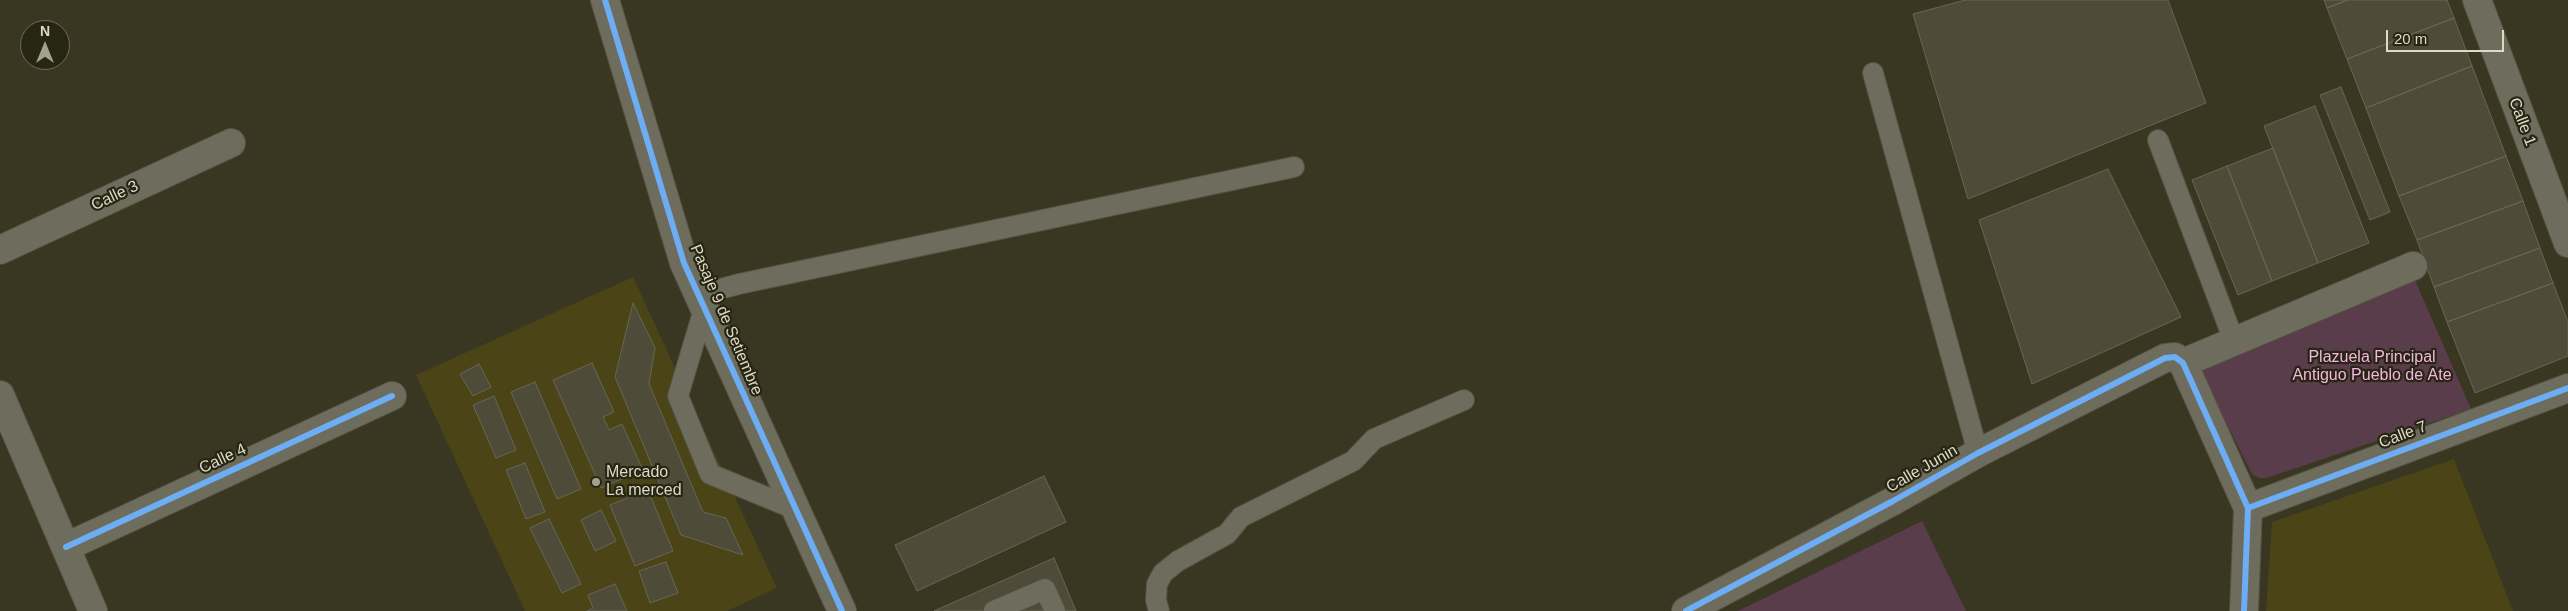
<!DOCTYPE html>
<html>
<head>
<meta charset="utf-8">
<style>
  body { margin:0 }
  #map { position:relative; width:2568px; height:611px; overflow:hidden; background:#393621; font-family:Arial,sans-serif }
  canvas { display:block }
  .north { position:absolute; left:20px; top:20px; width:50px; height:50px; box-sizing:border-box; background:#272514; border:1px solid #706d5b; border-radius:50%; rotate:0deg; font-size:14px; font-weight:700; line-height:20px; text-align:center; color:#dddac5 }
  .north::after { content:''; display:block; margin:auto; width:18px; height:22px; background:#a4a18c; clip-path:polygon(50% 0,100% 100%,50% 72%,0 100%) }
  .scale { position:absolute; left:2386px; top:30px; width:118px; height:22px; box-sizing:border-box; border:2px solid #dddac5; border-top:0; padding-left:6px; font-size:15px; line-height:18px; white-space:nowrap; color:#dddac5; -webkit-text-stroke:4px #272514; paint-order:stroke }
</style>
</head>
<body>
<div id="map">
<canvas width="2568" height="611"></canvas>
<div class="north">N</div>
<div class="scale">20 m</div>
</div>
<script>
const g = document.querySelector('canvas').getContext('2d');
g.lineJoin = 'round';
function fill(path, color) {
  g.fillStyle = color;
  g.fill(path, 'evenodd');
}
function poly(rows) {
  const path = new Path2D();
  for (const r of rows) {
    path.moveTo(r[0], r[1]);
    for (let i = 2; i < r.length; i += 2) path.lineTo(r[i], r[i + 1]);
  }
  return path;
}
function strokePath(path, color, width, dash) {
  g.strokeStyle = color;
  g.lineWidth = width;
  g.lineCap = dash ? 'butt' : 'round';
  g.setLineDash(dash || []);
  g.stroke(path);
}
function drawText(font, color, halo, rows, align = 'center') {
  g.font = font + ' Arial,sans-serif';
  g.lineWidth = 4.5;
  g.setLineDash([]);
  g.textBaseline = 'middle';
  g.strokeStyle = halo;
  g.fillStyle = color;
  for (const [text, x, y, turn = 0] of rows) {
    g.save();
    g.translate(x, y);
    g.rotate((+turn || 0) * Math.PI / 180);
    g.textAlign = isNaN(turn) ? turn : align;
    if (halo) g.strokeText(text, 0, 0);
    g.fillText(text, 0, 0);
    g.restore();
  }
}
fill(poly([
  [633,277,777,588,727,611,525,611,416,375],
  [2454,459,2513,611,2266,611,2272,522]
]), '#4a4417');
fill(poly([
  [2412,273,2471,409,2267,478,2259,478,2252,474,2196,363],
  [1922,521,1966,611,1738,611]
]), '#593d4b');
const building = poly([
  [1965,0,2168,0,2206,103,1968,199,1913,14,1965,0],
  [2324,0,2348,0,2327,8,2324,0],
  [2348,0,2447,0,2454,18,2347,59,2327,8,2348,0],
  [2454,18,2472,66,2366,108,2347,59,2454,18],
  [2472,66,2506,156,2399,196,2366,108,2472,66],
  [2341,87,2390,212,2370,220,2320,95,2341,87],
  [2315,106,2369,243,2318,263,2264,126,2315,106],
  [2273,148,2318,263,2272,281,2227,166,2273,148],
  [2506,156,2523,201,2417,240,2399,196,2506,156],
  [2227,166,2272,281,2238,295,2192,180,2227,166],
  [2108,169,2181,317,2032,384,1979,220,2108,169],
  [2523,201,2540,248,2434,287,2417,240,2523,201],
  [2540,248,2553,283,2447,322,2434,287,2540,248],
  [2553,283,2568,322,2568,356,2475,393,2447,322,2553,283],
  [633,303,655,348,649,384,703,512,726,518,743,555,681,535,615,377,633,303],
  [592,363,614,412,603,417,609,430,622,424,643,470,601,488,553,380,592,363],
  [479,364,491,387,473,396,460,374,479,364],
  [535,382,581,489,557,499,511,392,535,382],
  [494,396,516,450,496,458,473,405,494,396],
  [525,463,545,512,526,519,506,470,525,463],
  [1044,476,1066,522,917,591,895,545,1044,476],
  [648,490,673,551,635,566,610,505,648,490],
  [601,510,616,541,595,551,581,520,601,510],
  [549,519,581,584,562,593,530,528,549,519],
  [1054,558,1076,611,934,611,1054,558],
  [666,562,678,593,650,603,639,571,666,562],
  [615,584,627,611,587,611,593,608,588,595,615,584]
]);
fill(building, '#4e4b39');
strokePath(building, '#686655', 1);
const service = poly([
  [1873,73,1978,453],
  [2158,140,2234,341],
  [698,295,739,284,1294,167],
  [704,309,678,396,710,474,795,509],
  [994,611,1045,589,1055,611],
  [1159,611,1156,600,1157,584,1163,573,1178,561,1227,534,1241,517,1353,461,1374,439,1464,400]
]);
const minor = poly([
  [605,0,684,263,842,611],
  [2477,0,2568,243],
  [0,250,231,143],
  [2183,363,2413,266],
  [0,395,93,611],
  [2248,508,2568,388],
  [66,547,392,396],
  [1686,611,1893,501,1978,453,2165,358,2175,357,2183,363,2248,508,2244,611]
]);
strokePath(service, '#545241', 22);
strokePath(minor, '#545241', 30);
strokePath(service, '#6e6c5c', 20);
strokePath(minor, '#6e6c5c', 28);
strokePath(poly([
  [605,0,684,263,842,611],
  [2248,508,2568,388],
  [66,547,392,396],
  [1686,611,1893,501,1978,453,2165,358,2175,357,2183,363,2248,508,2244,611]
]), '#6dadf4', 6);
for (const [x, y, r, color] of [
  [596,482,5,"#a4a18c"]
]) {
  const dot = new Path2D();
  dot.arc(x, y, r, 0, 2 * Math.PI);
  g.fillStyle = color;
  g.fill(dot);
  strokePath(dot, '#272514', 2);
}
drawText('16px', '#dddac5', '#272514', [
  ["Calle 1",2522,122,69],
  ["Calle 3",115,196,-25],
  ["Pasaje 9 de Setiembre",726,320,67],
  ["Calle 7",2403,435,-21],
  ["Calle 4",223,459,-25],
  ["Calle Junin",1922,469,-30]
]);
drawText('16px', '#f7b4de', '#272514', [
  ["Plazuela Principal",2372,358],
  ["Antiguo Pueblo de Ate",2372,376]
]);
drawText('16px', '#dddac5', '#272514', [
  ["Mercado",606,473],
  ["La merced",606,491]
], 'left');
</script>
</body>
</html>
